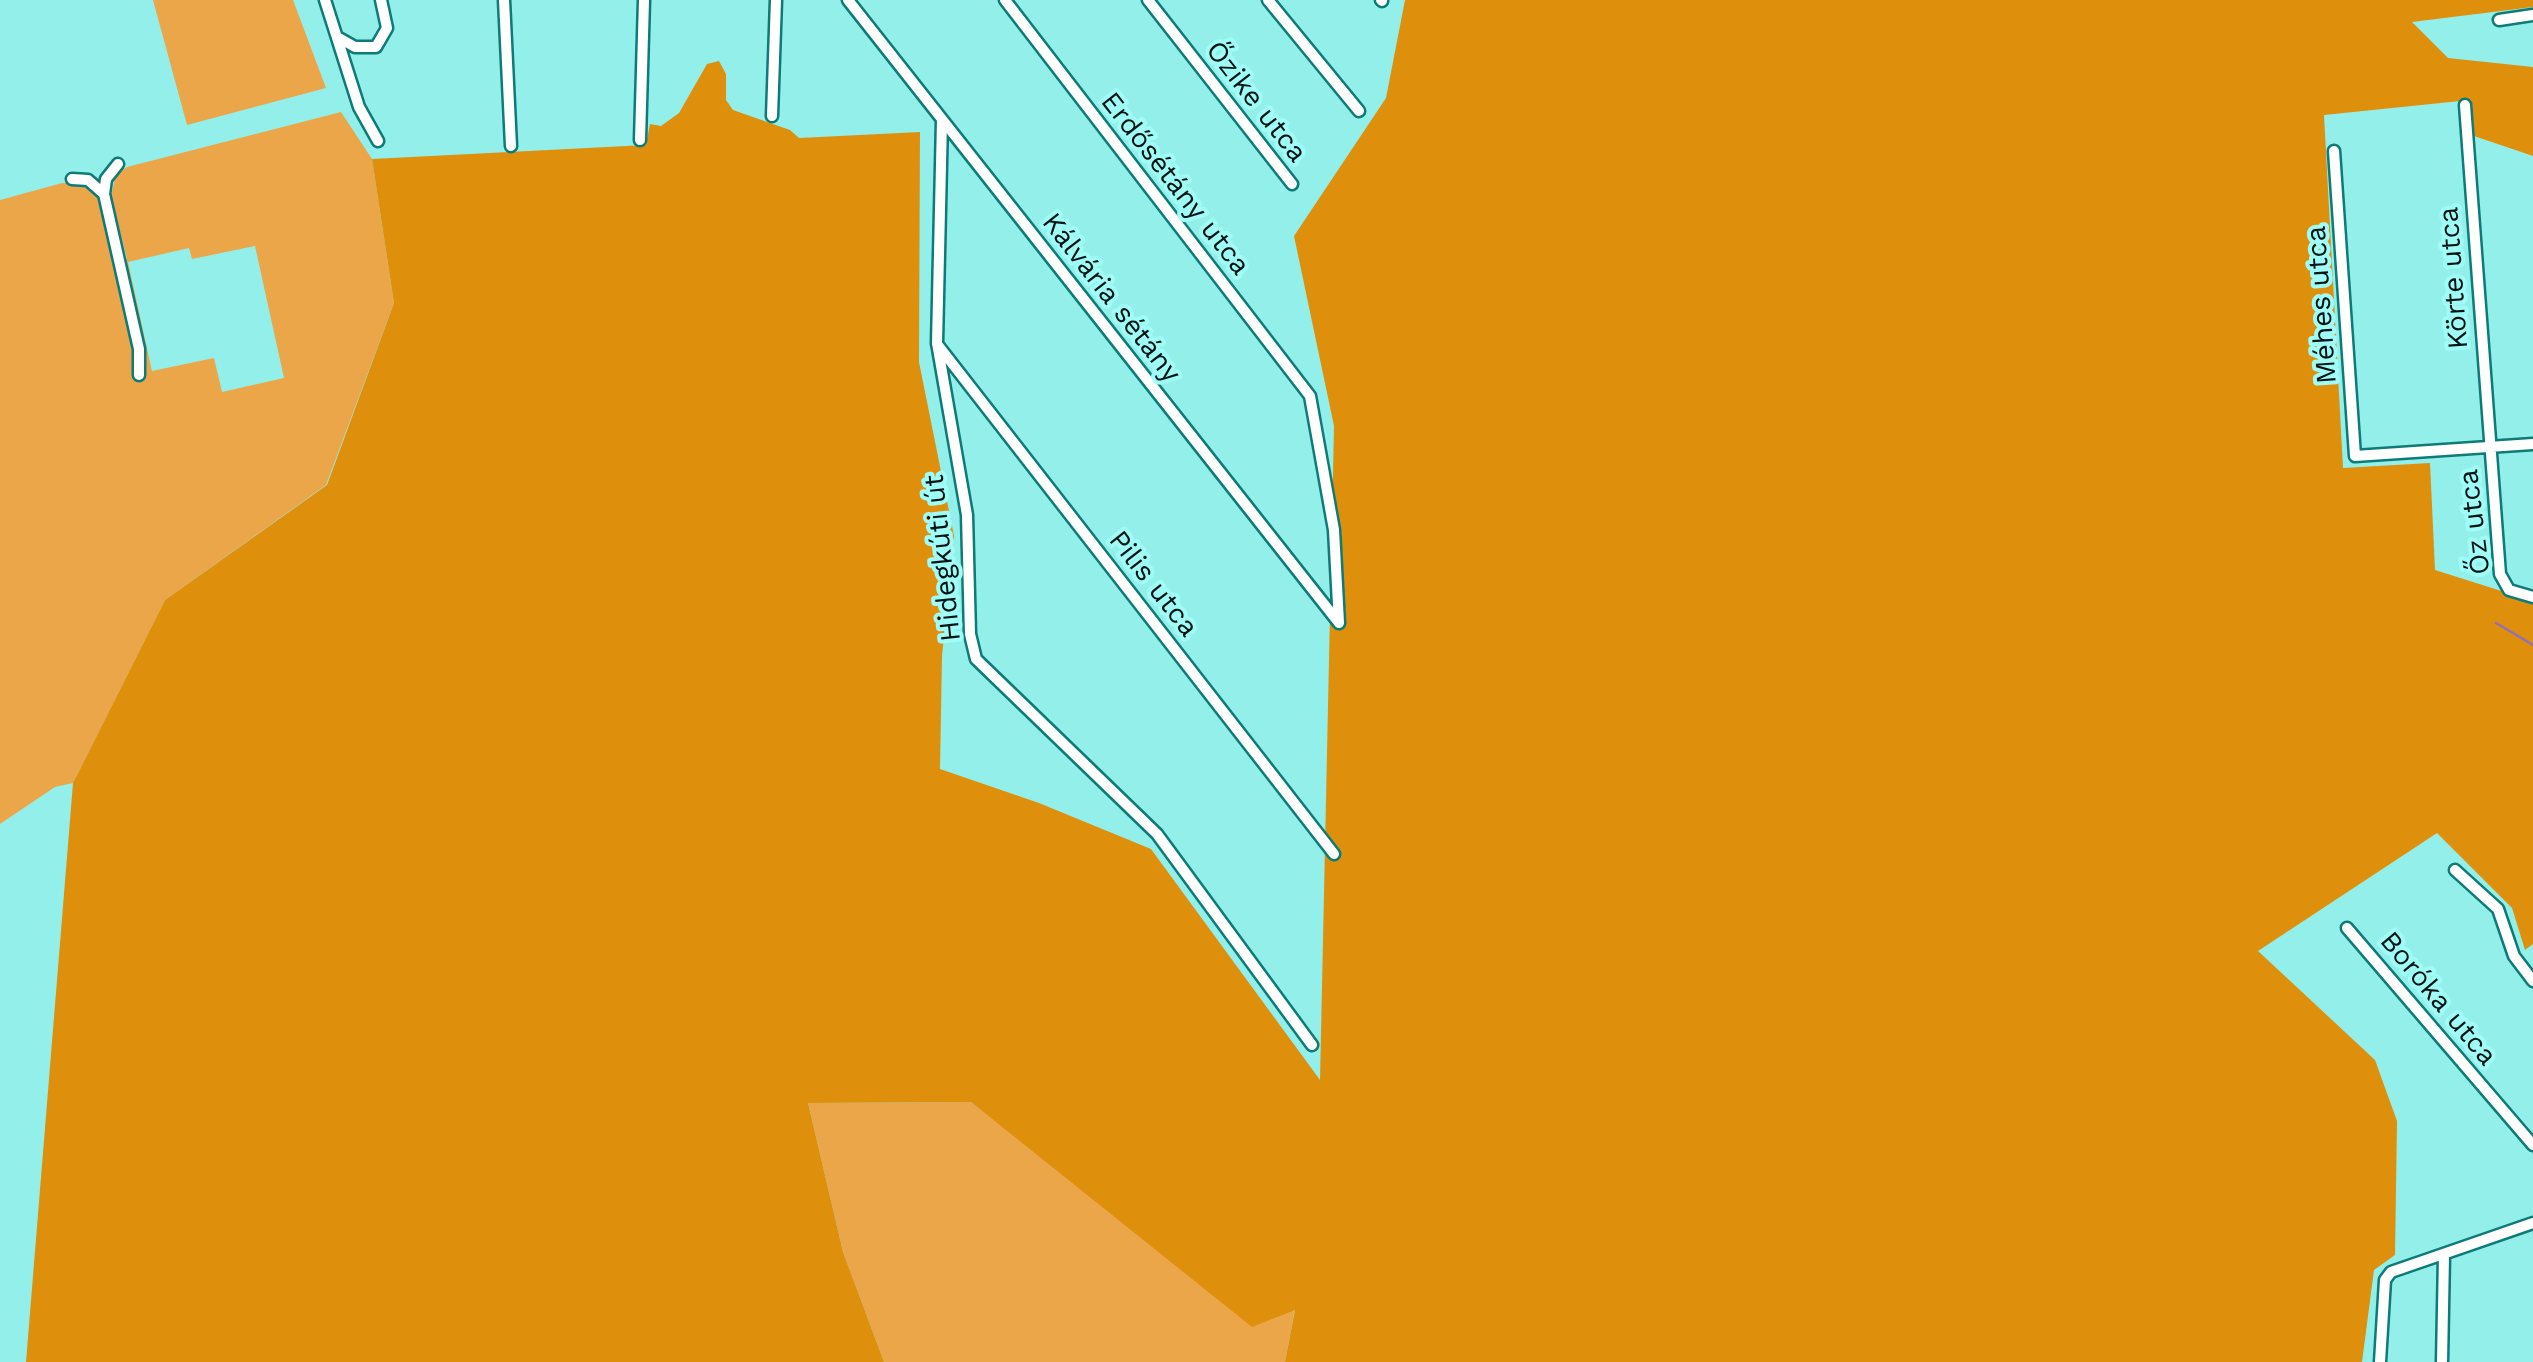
<!DOCTYPE html>
<html>
<head>
<meta charset="utf-8">
<style>
  body { margin:0 }
  canvas { display:block; background:#93efea }
</style>
</head>
<body>
<canvas width="2533" height="1362"></canvas>
<script>
const g = document.querySelector('canvas').getContext('2d');
g.lineJoin = 'round';
function fill(path, color) {
  g.fillStyle = color;
  g.fill(path, 'evenodd');
}
function poly(rows) {
  const path = new Path2D();
  for (const r of rows) {
    path.moveTo(r[0], r[1]);
    for (let i = 2; i < r.length; i += 2) path.lineTo(r[i], r[i + 1]);
  }
  return path;
}
function strokePath(path, color, width, dash) {
  g.strokeStyle = color;
  g.lineWidth = width;
  g.lineCap = dash ? 'butt' : 'round';
  g.setLineDash(dash || []);
  g.stroke(path);
}
function drawText(font, color, halo, rows, align = 'center') {
  g.font = font + ' "Work Sans",sans-serif';
  g.lineWidth = 8;
  g.setLineDash([]);
  g.textBaseline = 'middle';
  g.strokeStyle = halo;
  g.fillStyle = color;
  for (const [text, x, y, turn = 0] of rows) {
    g.save();
    g.translate(x, y);
    g.rotate((+turn || 0) * Math.PI / 180);
    g.textAlign = isNaN(turn) ? turn : align;
    if (halo) g.strokeText(text, 0, 0);
    g.fillText(text, 0, 0);
    g.restore();
  }
}
fill(poly([
  [153,0,293,0,326,88,187,125],
  [341,112,372,159,394,303,326,485,165,600,73,783,55,787,0,824,0,200,62,183,81,183,100,198,115,261,127,259,111,196,116,174,127,167],
  [255,246,284,378,222,392,214,358,152,371,128,262,189,248,192,259],
  [971,1102,1083,1188,1295,1309,1285,1362,884,1362,843,1252,808,1103]
]), '#eca64a');
fill(poly([
  [1405,0,2533,0,2533,7,2412,22,2448,58,2533,67,2533,156,2474,136,2470,100,2324,115,2343,468,2430,463,2435,570,2533,601,2533,944,2525,950,2512,908,2437,833,2258,951,2375,1060,2397,1121,2395,1255,2374,1270,2362,1362,1285,1362,1295,1310,1252,1327,971,1102,808,1103,843,1252,884,1362,26,1362,73,783,165,600,327,485,394,303,372,159,646,145,650,124,661,126,679,113,707,64,719,61,726,74,726,100,733,110,790,130,799,138,920,132,919,362,954,536,942,656,940,769,1039,803,1151,849,1320,1080,1334,426,1294,236,1386,98]
]), '#de900c');
strokePath(poly([
  [2496,623,2533,645]
]), '#9470b6', 2.5);
const minor = poly([
  [325,0,359,107,378,141],
  [504,0,511,146],
  [848,0,1339,623],
  [1005,0,1310,396,1334,530,1339,623],
  [1148,0,1292,184],
  [1268,0,1359,111],
  [1381,0,1382,1],
  [2499,20,2533,15],
  [339,38,355,47,376,47,387,28,381,0],
  [2465,105,2500,574,2509,590,2533,597],
  [772,116,776,0],
  [942,120,937,343,967,515,970,634,976,659,1157,834,1312,1045],
  [640,140,644,0],
  [2334,151,2355,456,2533,444],
  [72,179,88,180,104,194,139,349,139,375],
  [104,194,106,179,118,164],
  [937,344,1334,854],
  [2455,870,2498,909,2514,956,2533,981],
  [2347,928,2533,1145],
  [2380,1362,2385,1280,2391,1272,2533,1223],
  [2442,1362,2444,1255]
]);
strokePath(minor, '#0d7b78', 15);
strokePath(minor, '#fff', 10);
drawText('28px', '#001413', '#a0fcf7', [
  ["Őzike utca",1256,102,52],
  ["Erdősétány utca",1175,184,52],
  ["Körte utca",2454,278,-94],
  ["Kálvária sétány",1111,298,52],
  ["Méhes utca",2322,305,-94],
  ["Őz utca",2475,522,-97],
  ["Hidegkúti út",943,558,-96],
  ["Pilis utca",1153,584,52],
  ["Boróka utca",2438,999,50]
]);
</script>
</body>
</html>
